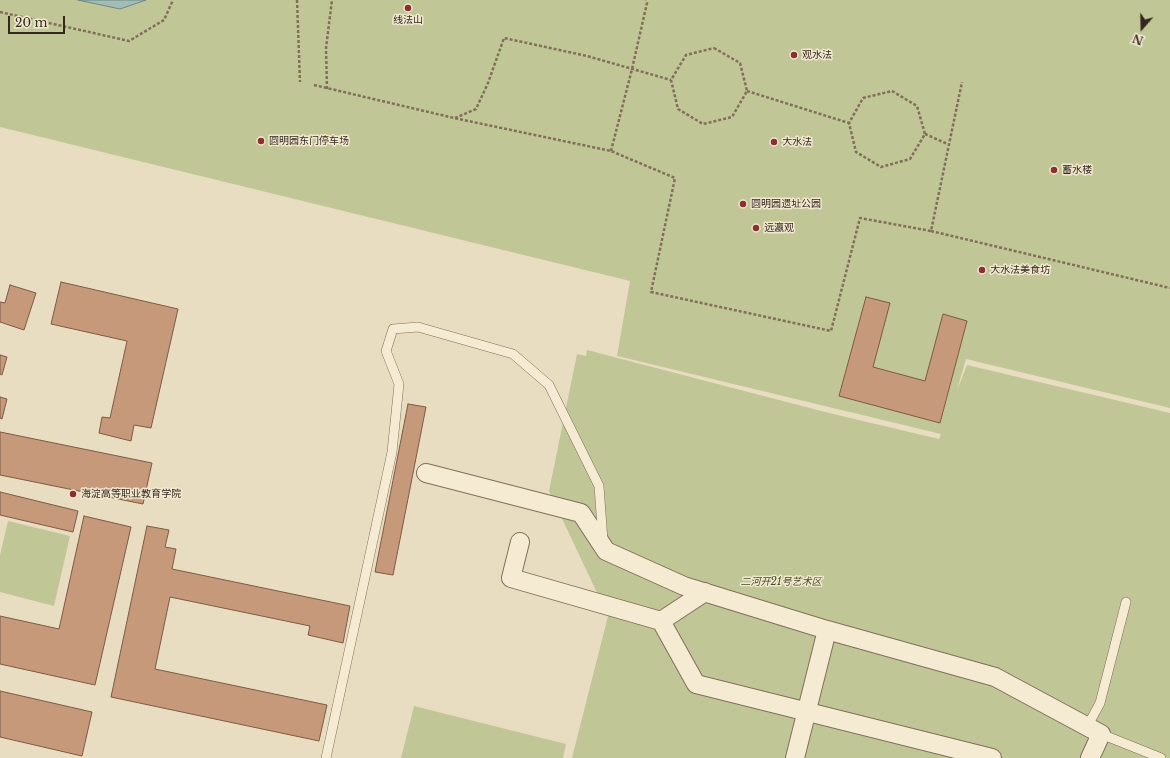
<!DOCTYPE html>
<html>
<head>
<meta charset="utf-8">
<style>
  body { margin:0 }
  #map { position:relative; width:1170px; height:758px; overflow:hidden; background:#e9ddc1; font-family:"Libre Baskerville",serif }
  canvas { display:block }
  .north { position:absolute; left:1122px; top:8px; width:40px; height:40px; -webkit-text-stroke:3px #f2e8d0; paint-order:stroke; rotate:200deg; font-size:11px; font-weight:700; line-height:16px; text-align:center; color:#32271d }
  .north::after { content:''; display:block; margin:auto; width:14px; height:18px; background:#32271d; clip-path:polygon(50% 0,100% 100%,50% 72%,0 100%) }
  .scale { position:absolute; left:8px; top:16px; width:57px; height:18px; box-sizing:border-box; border:2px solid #32271d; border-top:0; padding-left:5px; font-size:12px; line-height:14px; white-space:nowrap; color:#32271d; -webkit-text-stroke:3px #f2e8d0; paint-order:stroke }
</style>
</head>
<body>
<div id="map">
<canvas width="1170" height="758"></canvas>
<div class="north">N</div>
<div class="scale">20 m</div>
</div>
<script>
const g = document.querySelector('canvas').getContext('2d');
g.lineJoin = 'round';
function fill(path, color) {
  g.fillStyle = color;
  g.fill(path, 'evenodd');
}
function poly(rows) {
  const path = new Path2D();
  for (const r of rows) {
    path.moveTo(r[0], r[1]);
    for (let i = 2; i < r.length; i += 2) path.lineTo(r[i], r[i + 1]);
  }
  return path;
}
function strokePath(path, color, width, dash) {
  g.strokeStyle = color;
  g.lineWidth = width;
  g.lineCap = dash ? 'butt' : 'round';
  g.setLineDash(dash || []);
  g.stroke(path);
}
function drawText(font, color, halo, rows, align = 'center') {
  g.font = font + ' "Libre Baskerville","Noto Sans SC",serif';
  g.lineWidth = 3;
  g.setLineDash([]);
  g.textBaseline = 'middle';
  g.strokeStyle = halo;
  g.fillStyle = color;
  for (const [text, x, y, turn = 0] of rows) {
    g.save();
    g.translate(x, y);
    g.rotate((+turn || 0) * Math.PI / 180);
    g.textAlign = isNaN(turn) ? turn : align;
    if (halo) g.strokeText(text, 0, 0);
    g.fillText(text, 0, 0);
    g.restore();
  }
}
fill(poly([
  [0,0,1170,0,1170,408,966,359,957,390,967,365,1170,413,1170,758,572,758,608,616,549,491,577,354,586,356,587,350,829,413,939,439,941,434,617,356,630,281,0,127],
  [8,521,70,536,54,606,0,592,0,555],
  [414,706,566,744,563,758,401,758]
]), '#c0c696');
const water = poly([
  [78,0,146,0,120,9,78,0]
]);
fill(water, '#a3bcb5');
strokePath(water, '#6b8982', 1);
const building = poly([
  [61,282,178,309,151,428,134,425,131,441,99,433,102,417,110,418,127,341,51,324,61,282],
  [10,285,36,293,24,330,0,322,0,302,5,303,10,285],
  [866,297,890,303,873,367,925,381,943,314,967,321,940,423,839,396,866,297],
  [0,355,7,357,2,375,0,374,0,355],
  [0,397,7,399,2,419,0,418,0,397],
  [408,404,426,407,393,575,375,572,408,404],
  [0,432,152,463,143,504,0,475,0,432],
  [0,492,78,511,73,532,0,515,0,492],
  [84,516,131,527,95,685,0,664,0,616,59,629,84,516],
  [147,526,169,530,165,547,176,549,172,569,350,606,343,643,308,635,310,626,170,597,155,669,327,705,319,741,111,697,147,526],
  [0,691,92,712,82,756,0,737,0,691]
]);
fill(building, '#c5997a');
strokePath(building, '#7e5a42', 1);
const lane = poly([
  [1087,727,1100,703,1126,602],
  [1101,734,1161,758],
  [326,758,392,452,399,384,386,351,393,329,418,327,513,354,549,385,599,486,603,541]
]);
const street = poly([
  [426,473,581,513,606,551,684,586,827,630,995,677,1101,734,1090,758],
  [520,542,511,578,661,621,705,592],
  [661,621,696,684,992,758],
  [795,758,827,630]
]);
strokePath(lane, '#816f5a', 10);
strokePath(street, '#816f5a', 20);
strokePath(poly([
  [297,0,300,82],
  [0,12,129,41,164,20,173,0],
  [714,48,740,63,747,91,732,117,703,124,678,109,671,80,686,55,714,48],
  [314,85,454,118,611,151,675,178,651,292,831,331,860,218,931,231,962,82],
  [327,89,326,48,332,0],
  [747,91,849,123],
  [892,91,917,106,925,134,910,159,881,167,856,152,849,123,863,98,892,91],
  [455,118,476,109,488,83,504,38,587,56,671,80],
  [925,134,950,145],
  [611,151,632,69,647,3,646,0],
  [931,231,1170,288]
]), '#816f5a', 2.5, [3, 2]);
strokePath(lane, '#f5ebd3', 9);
strokePath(street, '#f5ebd3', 18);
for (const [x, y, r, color] of [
  [408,8,4,"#8b2f2f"],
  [794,55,4,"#8b2f2f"],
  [261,141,4,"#8b2f2f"],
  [774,142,4,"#8b2f2f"],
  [1054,170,4,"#8b2f2f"],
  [743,204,4,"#8b2f2f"],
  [756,228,4,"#8b2f2f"],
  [982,270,4,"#8b2f2f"],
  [73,494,4,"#8b2f2f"]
]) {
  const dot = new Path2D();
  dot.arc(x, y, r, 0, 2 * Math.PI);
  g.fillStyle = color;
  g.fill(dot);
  strokePath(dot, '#f2e8d0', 1.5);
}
drawText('10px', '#32271d', '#f2e8d0', [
  ["线法山",408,20,"center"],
  ["观水法",802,55],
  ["圆明园东门停车场",269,141],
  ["大水法",782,142],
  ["蓄水楼",1062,170],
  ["圆明园遗址公园",751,204],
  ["远瀛观",764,228],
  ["大水法美食坊",990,270],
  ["海淀高等职业教育学院",81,494]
], 'left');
drawText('italic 10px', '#434d25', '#f2e8d0', [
  ["二河开21号艺术区",781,582]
]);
</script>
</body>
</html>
